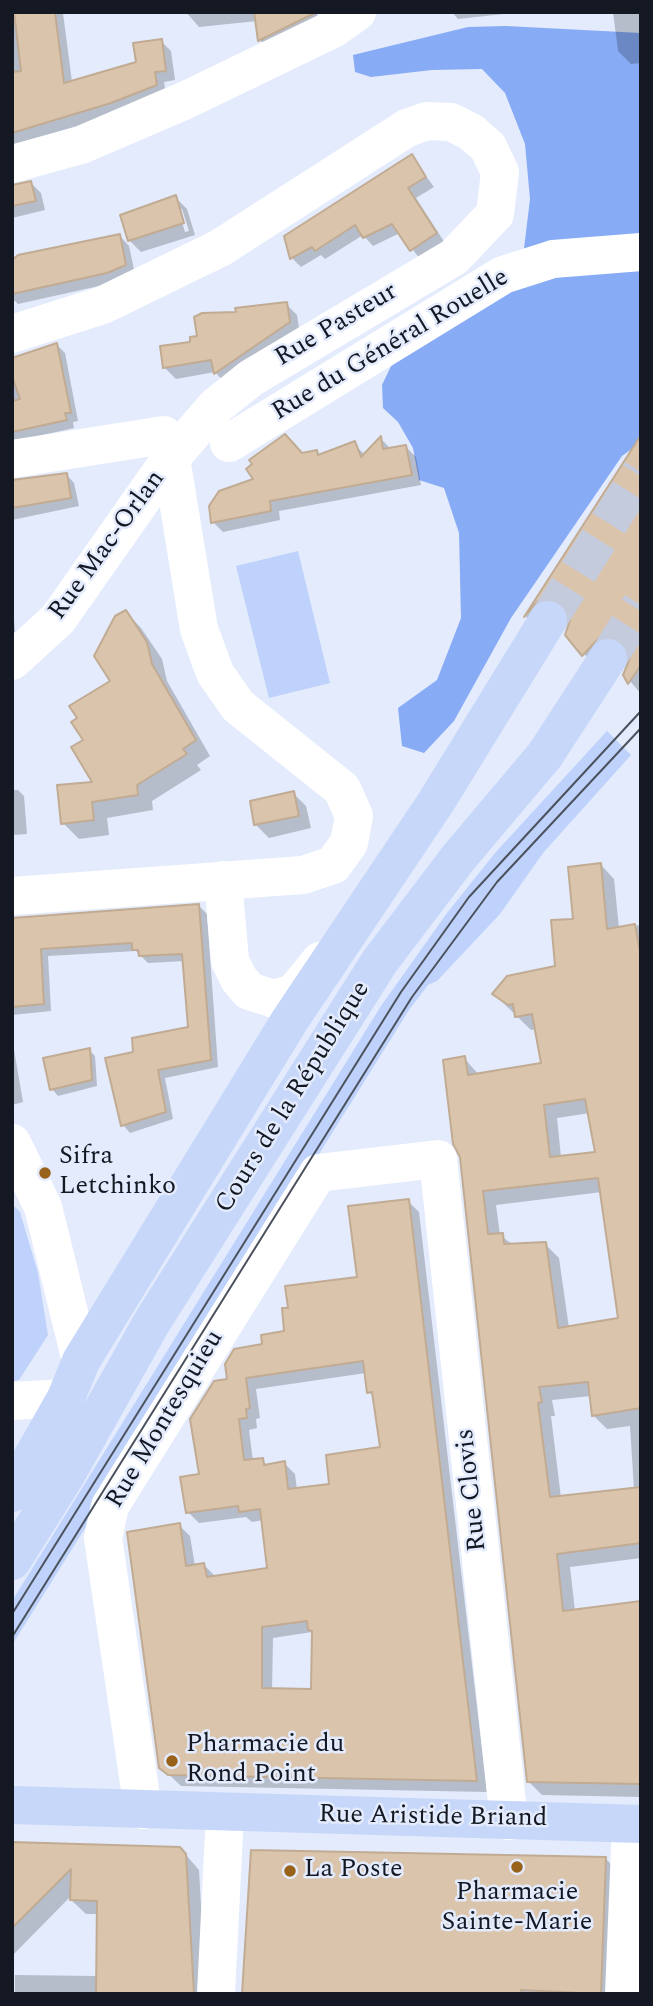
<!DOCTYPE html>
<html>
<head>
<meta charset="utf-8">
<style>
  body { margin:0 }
  #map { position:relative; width:653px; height:2006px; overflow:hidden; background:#e3ebfd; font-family:Spectral,serif }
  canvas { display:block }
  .frame { position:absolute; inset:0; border:14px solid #131822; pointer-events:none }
</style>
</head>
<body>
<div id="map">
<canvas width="653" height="2006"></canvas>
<div class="frame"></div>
</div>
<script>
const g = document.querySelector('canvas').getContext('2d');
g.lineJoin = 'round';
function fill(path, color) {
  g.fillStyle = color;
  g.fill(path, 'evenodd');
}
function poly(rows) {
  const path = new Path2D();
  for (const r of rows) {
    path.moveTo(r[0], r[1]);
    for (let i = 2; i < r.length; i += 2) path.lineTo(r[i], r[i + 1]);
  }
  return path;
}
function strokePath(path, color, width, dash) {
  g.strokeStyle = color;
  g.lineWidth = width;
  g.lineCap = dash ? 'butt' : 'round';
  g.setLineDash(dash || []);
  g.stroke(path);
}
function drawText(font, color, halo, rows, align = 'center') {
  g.font = font + ' Spectral,serif';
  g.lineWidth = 5;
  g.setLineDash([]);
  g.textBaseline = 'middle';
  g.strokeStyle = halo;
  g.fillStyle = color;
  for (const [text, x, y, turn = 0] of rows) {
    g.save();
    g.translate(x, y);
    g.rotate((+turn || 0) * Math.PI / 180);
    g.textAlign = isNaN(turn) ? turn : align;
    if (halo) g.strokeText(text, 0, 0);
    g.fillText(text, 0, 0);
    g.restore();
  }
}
fill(poly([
  [298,551,330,683,269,698,236,566],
  [607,731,631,755,543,853,500,914,437,981,428,985,409,1010,12,1645,12,1601,381,1006,447,913,495,853],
  [12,1204,20,1212,38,1273,48,1335,19,1380,12,1381]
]), '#bed2fb');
fill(poly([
  [506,26,641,33,641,442,622,456,511,618,454,721,424,753,402,746,398,708,437,680,461,618,459,533,444,488,419,480,413,448,398,422,383,408,382,385,393,362,523,257,530,199,525,144,505,93,482,69,432,70,371,77,355,72,353,55,468,27]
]), '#87abf5');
fill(poly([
  [12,12,69,12,63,13,72,82,138,63,161,41,171,51,175,80,164,82,166,95,122,113,12,145],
  [186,12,316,12,323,27,271,52,260,40,257,21,199,27],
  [452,12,522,12,458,19],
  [613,12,641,12,641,63,631,64,618,51],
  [411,156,434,187,416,198,445,243,420,259,400,233,373,246,363,235,325,259,321,255,301,267,292,258,286,237],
  [31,183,41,193,45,210,12,218,12,188],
  [175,197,187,209,195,235,141,252,129,240,129,211],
  [178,209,182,209,189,231,185,232],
  [120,236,129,246,135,274,117,282,18,304,12,298,12,263],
  [286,304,297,315,300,334,226,384,215,372,176,379,165,368,199,338,238,313],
  [57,345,65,353,78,421,73,422,74,428,34,437,12,448,12,359],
  [381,439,390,448,406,447,416,457,421,485,279,511,280,520,223,532,213,522,256,480,302,455,316,452,321,456,354,444,365,455],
  [629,457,641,465,641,694,625,675,632,659,629,653,616,655,600,672,567,634,571,616,556,618,542,633,526,617],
  [66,474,74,483,79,506,12,520,12,480],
  [12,592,15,632,12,632],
  [126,612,141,628,162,659,167,681,210,756,197,765,201,770,152,801,153,810,107,818,109,835,79,839,63,823,95,784,85,741,112,681],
  [12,790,18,790,24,796,27,834,12,835],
  [293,793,306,806,311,828,269,838,256,825,252,802],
  [601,865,614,879,619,928,641,925,641,1558,570,1567,575,1611,641,1603,641,1797,542,1795,528,1781,464,1058,479,1075,543,1064,537,1029,531,1030,494,994,557,968],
  [590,1113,597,1154,561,1157,557,1118],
  [602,1192,620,1320,569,1328,559,1258,545,1244,513,1245,500,1235,496,1205],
  [591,1396,594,1416,607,1429,630,1426,634,1489,561,1498,551,1416,555,1416,552,1400],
  [199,906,207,914,218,1067,165,1078,173,1119,130,1133,123,1125,135,1054,189,1028,184,961,148,963,136,951,48,956,51,1011,12,1015,12,919],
  [12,1038,23,1102,12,1105],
  [89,1050,95,1056,97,1086,58,1096,52,1089],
  [408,1201,419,1212,487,1792,181,1786,161,1767,179,1525,190,1536,195,1566,204,1565,215,1576,269,1569,263,1520,252,1522,246,1517,199,1523,188,1512,229,1381,264,1346,359,1279],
  [366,1373,369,1392,375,1398,382,1449,331,1486,297,1490,295,1474,284,1463,268,1466,262,1460,253,1461,249,1430,257,1428,256,1419,260,1418,256,1389],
  [312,1632,313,1690,272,1690,273,1638],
  [12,1844,180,1848,199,1870,206,1994,15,1994,15,1975,97,1976,99,1914,86,1914,69,1898,12,1956],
  [606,1859,618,1871,614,1994,244,1994]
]), '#0003');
const building = poly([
  [14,12,55,12,64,83,136,62,133,43,162,39,166,71,155,72,157,85,111,103,12,133,12,72,21,71,14,12],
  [254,12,317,12,258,41,254,12],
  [412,154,426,177,408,188,437,233,410,251,392,224,363,238,355,225,315,251,312,247,290,259,284,236,412,154],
  [31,181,36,201,12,206,12,185,31,181],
  [176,195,184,223,128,241,120,215,176,195],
  [120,234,126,265,107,273,12,294,12,260,18,255,120,234],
  [287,302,290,322,214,374,211,360,163,368,160,346,190,342,190,337,197,336,194,317,202,313,236,312,235,308,287,302],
  [57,343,71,413,65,413,67,420,12,432,12,401,20,399,12,376,12,358,57,343],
  [285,434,302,453,317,450,318,455,355,441,361,457,381,436,383,449,406,445,412,475,270,501,271,511,211,523,209,506,219,491,253,479,246,469,252,464,249,460,285,434],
  [641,435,641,665,628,684,623,675,630,658,627,648,619,639,610,636,599,638,582,656,565,635,570,620,567,609,560,602,549,598,538,601,524,617,641,435],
  [67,473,71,498,12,508,12,480,67,473],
  [126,610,147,642,152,664,196,740,183,749,187,754,137,785,138,795,92,802,94,820,61,824,57,785,92,782,71,747,83,740,71,722,77,718,69,706,110,681,94,656,115,616,126,610],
  [294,791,299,816,254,825,250,801,294,791],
  [601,863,607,929,635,924,641,957,641,1408,592,1416,588,1382,539,1387,542,1402,538,1403,550,1497,641,1487,641,1543,557,1554,563,1611,641,1601,641,1784,527,1782,460,1157,453,1144,443,1060,465,1056,468,1075,541,1063,532,1014,515,1017,513,1004,508,1005,492,994,507,976,555,966,551,920,573,919,568,867,601,863],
  [585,1099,595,1152,550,1157,544,1105,585,1099],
  [598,1178,618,1318,558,1328,546,1242,504,1244,503,1233,488,1234,483,1191,598,1178],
  [199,904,211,1060,158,1070,166,1112,121,1126,105,1058,133,1052,132,1038,188,1027,182,954,139,956,138,950,132,950,132,943,41,949,44,1004,12,1007,12,918,199,904],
  [90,1048,92,1080,50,1090,43,1058,90,1048],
  [409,1199,477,1781,168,1775,159,1768,127,1532,180,1523,186,1566,204,1563,207,1577,267,1568,260,1509,239,1512,238,1506,186,1513,180,1477,199,1474,190,1419,214,1381,227,1379,225,1364,234,1349,262,1344,261,1335,284,1331,282,1308,288,1308,285,1286,357,1277,348,1206,409,1199],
  [363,1361,367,1393,372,1392,380,1447,326,1455,329,1484,288,1489,285,1461,264,1465,263,1458,244,1460,239,1419,247,1418,246,1409,250,1408,246,1378,363,1361],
  [307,1621,308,1630,312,1631,311,1689,262,1688,262,1627,307,1621],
  [12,1842,180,1847,186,1854,194,1994,96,1994,97,1901,70,1900,71,1869,12,1928,12,1842],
  [251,1850,606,1857,601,1994,521,1990,521,1994,242,1994,251,1850]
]);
fill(building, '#dbc4ac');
strokePath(building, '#c1ab93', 2);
strokePath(poly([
  [548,620,641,472],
  [608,658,641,605]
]), '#c4cbdc', 38, [38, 19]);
strokePath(poly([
  [12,164,81,145,186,100,333,29,357,12],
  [12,334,103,305,220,248,407,128,427,121,451,122,471,132,488,147,500,172,495,214,454,257,251,378,216,406,171,458,58,619,12,661],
  [229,443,503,275,553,259,641,252],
  [12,459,164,435,171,458,199,629,215,673,238,706,342,789,354,816,349,843,333,865,303,875,12,896],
  [223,880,230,961,239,979,249,991,274,999,294,993,320,961],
  [12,1143,43,1207,81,1361],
  [12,1401,66,1398],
  [143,1810,103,1538,110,1506,318,1173,438,1159,509,1821],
  [216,1994,225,1813],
  [624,1994,631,1824]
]), '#fff', 38);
strokePath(poly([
  [12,1493,66,1398,81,1361,290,1020,436,802,548,620],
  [12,1561,66,1475,152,1322,380,961,459,857,545,755,608,658],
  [12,1805,641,1824]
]), '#c6d7f9', 38);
strokePath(poly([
  [12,1614,401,992,469,897,641,711],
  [12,1637,412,997,497,882,641,728]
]), '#4b515d', 2);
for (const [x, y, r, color] of [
  [45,1173,7,"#98621a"],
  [172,1761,7,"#98621a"],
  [517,1867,7,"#98621a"],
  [290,1871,7,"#98621a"]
]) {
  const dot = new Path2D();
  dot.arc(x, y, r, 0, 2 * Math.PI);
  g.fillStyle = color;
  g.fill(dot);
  strokePath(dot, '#e3ebfd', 2.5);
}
drawText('26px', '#131822', '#e3ebfd', [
  ["Rue Pasteur",337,326,-31],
  ["Rue du Général Rouelle",391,346,-31],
  ["Rue Mac-Orlan",108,546,-54],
  ["Cours de la République",294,1098,-58],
  ["Rue Montesquieu",166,1420,-59],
  ["Rue Clovis",473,1490,-96],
  ["Rue Aristide Briand",433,1818,1]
]);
drawText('26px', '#131822', '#e3ebfd', [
  ["Sifra",59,1158],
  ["Letchinko",59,1188],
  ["Pharmacie du",186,1746],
  ["Rond Point",186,1776],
  ["La Poste",304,1871],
  ["Pharmacie",517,1894,"center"],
  ["Sainte-Marie",517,1924,"center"]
], 'left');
</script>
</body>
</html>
